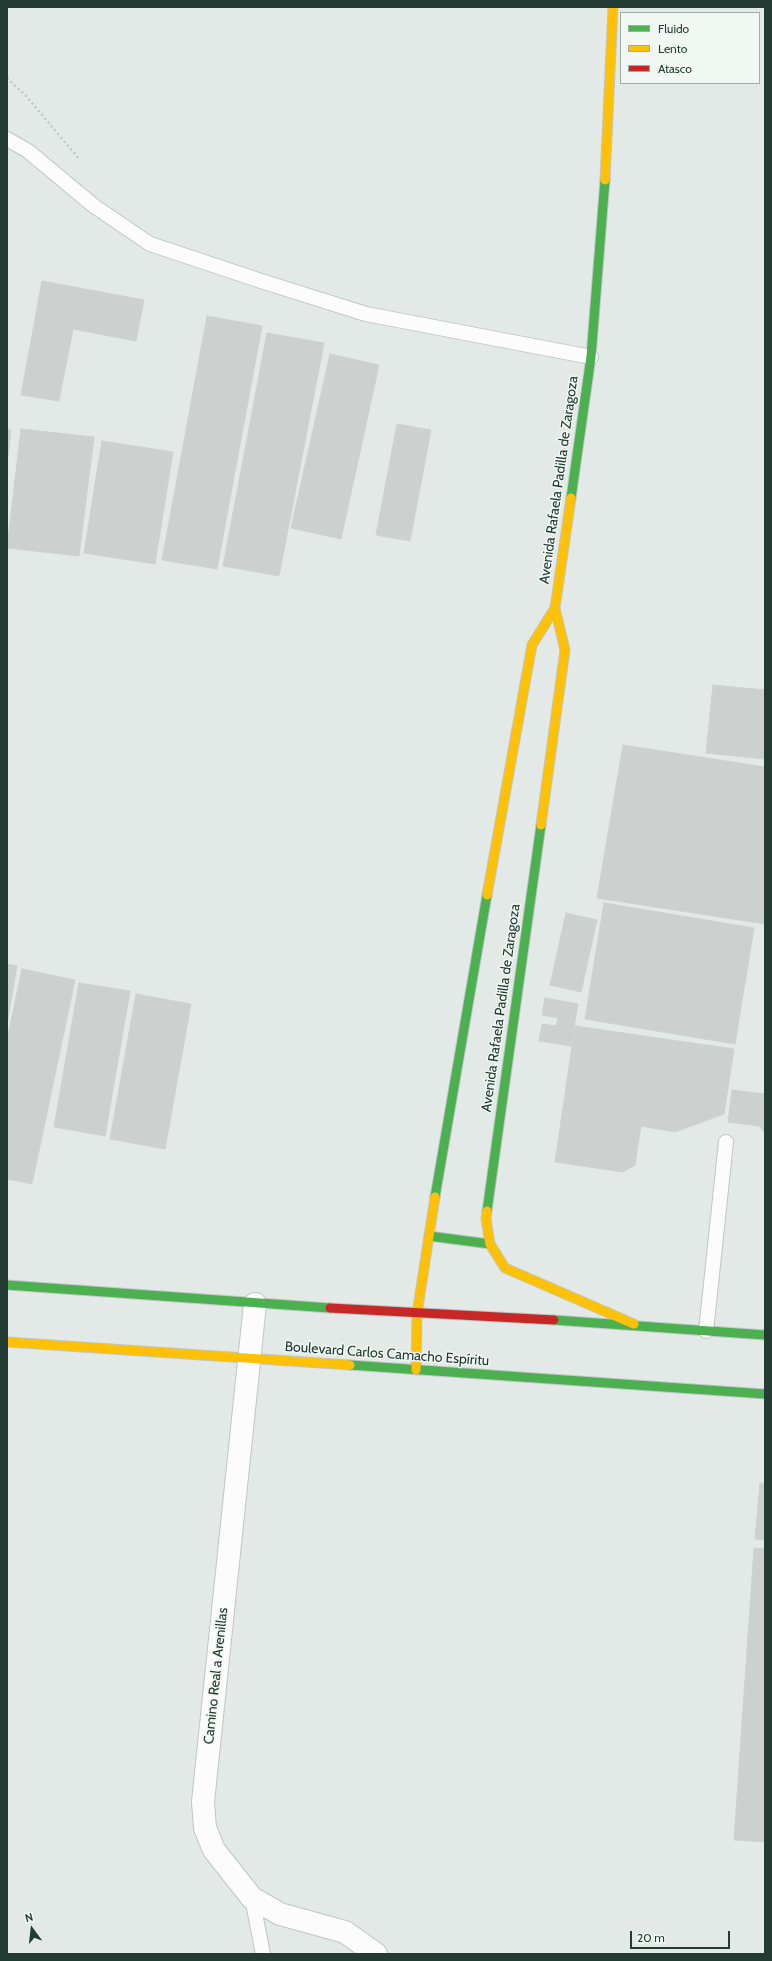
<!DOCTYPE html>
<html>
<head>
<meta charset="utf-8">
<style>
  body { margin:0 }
  #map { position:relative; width:772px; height:1961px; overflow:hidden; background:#e3e9e6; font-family:Cabin,sans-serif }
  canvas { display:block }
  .frame { position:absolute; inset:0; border:8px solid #223b33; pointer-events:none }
  .legend { position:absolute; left:620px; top:12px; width:140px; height:72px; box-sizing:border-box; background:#f1f8f4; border:1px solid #9eaca7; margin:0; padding:5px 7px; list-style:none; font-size:12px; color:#223b33 }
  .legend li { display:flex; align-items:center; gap:8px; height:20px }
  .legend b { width:20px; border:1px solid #9eaca7 }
  .north { position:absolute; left:12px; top:1909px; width:40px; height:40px; -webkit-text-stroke:3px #f1f8f4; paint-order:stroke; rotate:345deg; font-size:11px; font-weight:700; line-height:16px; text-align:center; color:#223b33 }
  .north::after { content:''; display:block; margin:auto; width:14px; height:18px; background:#223b33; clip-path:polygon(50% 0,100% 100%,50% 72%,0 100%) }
  .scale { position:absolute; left:630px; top:1931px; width:100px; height:18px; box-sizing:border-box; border:2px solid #223b33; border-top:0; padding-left:5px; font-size:12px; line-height:14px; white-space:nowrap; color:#223b33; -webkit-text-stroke:3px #f1f8f4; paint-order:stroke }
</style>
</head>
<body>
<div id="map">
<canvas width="772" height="1961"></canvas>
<div class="frame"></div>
<ul class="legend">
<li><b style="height:5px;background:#4caf50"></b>Fluido</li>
<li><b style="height:5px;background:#ffc107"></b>Lento</li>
<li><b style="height:5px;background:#c62828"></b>Atasco</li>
</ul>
<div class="north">N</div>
<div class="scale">20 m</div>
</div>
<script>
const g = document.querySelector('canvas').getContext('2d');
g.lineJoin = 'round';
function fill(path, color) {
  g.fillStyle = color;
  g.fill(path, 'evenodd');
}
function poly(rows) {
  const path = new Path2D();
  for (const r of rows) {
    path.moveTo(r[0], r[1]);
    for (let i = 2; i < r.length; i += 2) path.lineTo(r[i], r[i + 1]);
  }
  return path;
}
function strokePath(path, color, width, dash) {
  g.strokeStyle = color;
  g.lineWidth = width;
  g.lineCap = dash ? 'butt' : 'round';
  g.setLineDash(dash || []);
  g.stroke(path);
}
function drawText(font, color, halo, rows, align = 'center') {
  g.font = font + ' Cabin,sans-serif';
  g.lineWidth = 3;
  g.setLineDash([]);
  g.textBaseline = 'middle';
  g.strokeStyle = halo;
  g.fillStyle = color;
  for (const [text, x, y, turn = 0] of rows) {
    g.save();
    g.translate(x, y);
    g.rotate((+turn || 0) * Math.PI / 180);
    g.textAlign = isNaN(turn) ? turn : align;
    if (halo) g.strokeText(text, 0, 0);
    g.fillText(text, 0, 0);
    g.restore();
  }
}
const building = poly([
  [42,281,144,300,136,341,73,329,59,401,21,395,42,281],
  [207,316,262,326,217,569,162,560,207,316],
  [267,333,324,343,279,576,223,566,267,333],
  [330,354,379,365,341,539,291,528,330,354],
  [397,424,431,430,410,541,376,535,397,424],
  [7,429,11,430,7,465,7,429],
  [21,429,94,437,79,556,7,548,21,429],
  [102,441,173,452,155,564,84,553,102,441],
  [713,685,765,690,765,759,706,753,713,685],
  [623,745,765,767,765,924,597,898,623,745],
  [604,903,754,928,735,1044,585,1019,604,903],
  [566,913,597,920,581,992,550,985,566,913],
  [7,964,17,966,7,1024,7,964],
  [22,969,75,980,32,1184,7,1179,7,1040,22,969],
  [79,983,130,991,105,1136,54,1127,79,983],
  [136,994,191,1004,165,1149,110,1139,136,994],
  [545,998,578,1004,571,1046,539,1041,542,1024,556,1026,558,1018,542,1015,545,998],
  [575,1026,734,1049,724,1114,675,1132,641,1126,635,1165,623,1172,555,1162,575,1026],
  [732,1090,765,1094,765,1133,759,1126,728,1122,732,1090],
  [760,1483,765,1484,765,1540,755,1539,760,1483],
  [754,1548,765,1549,765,1842,734,1840,754,1548]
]);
fill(building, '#ccd1cf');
strokePath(building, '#ccd2cf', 1);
const lane = poly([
  [7,139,28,151,94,206,150,244,261,281,366,314,591,357],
  [706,1331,726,1142],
  [252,1898,263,1954]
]);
const street = poly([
  [255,1304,203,1802,205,1828,214,1850,252,1898,280,1914,345,1932,376,1954]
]);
const fast = poly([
  [571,498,591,357,605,180],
  [435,1197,487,895],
  [487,1211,541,825],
  [429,1236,490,1244],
  [7,1285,330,1308],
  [554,1320,765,1335],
  [350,1365,765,1394]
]);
const slow = poly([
  [605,180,613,7],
  [541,825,565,650,555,608,571,498],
  [487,895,532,645,555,608],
  [487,1211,486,1219,490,1244,505,1268,634,1324],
  [7,1342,350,1365],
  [416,1370,417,1314,435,1197]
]);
const jam = poly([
  [330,1308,554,1320]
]);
strokePath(lane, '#c0c6c3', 16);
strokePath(street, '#c0c6c3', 24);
strokePath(fast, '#bfc6c3', 11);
strokePath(slow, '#bfc6c3', 11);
strokePath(jam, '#bfc6c3', 11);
strokePath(poly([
  [7,78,27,97,80,160]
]), '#c0c9c4', 2.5, [2, 3]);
strokePath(lane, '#fbfcfb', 14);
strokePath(street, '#fbfcfb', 22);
strokePath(fast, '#4caf50', 9);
strokePath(slow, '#ffc107', 9);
strokePath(jam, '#c62828', 9);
drawText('14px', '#223b33', '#f1f8f4', [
  ["Avenida Rafaela Padilla de Zaragoza",559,480,-82],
  ["Avenida Rafaela Padilla de Zaragoza",501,1008,-82],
  ["Boulevard Carlos Camacho Espíritu",387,1354,4],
  ["Camino Real a Arenillas",216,1676,-84]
]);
</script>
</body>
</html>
